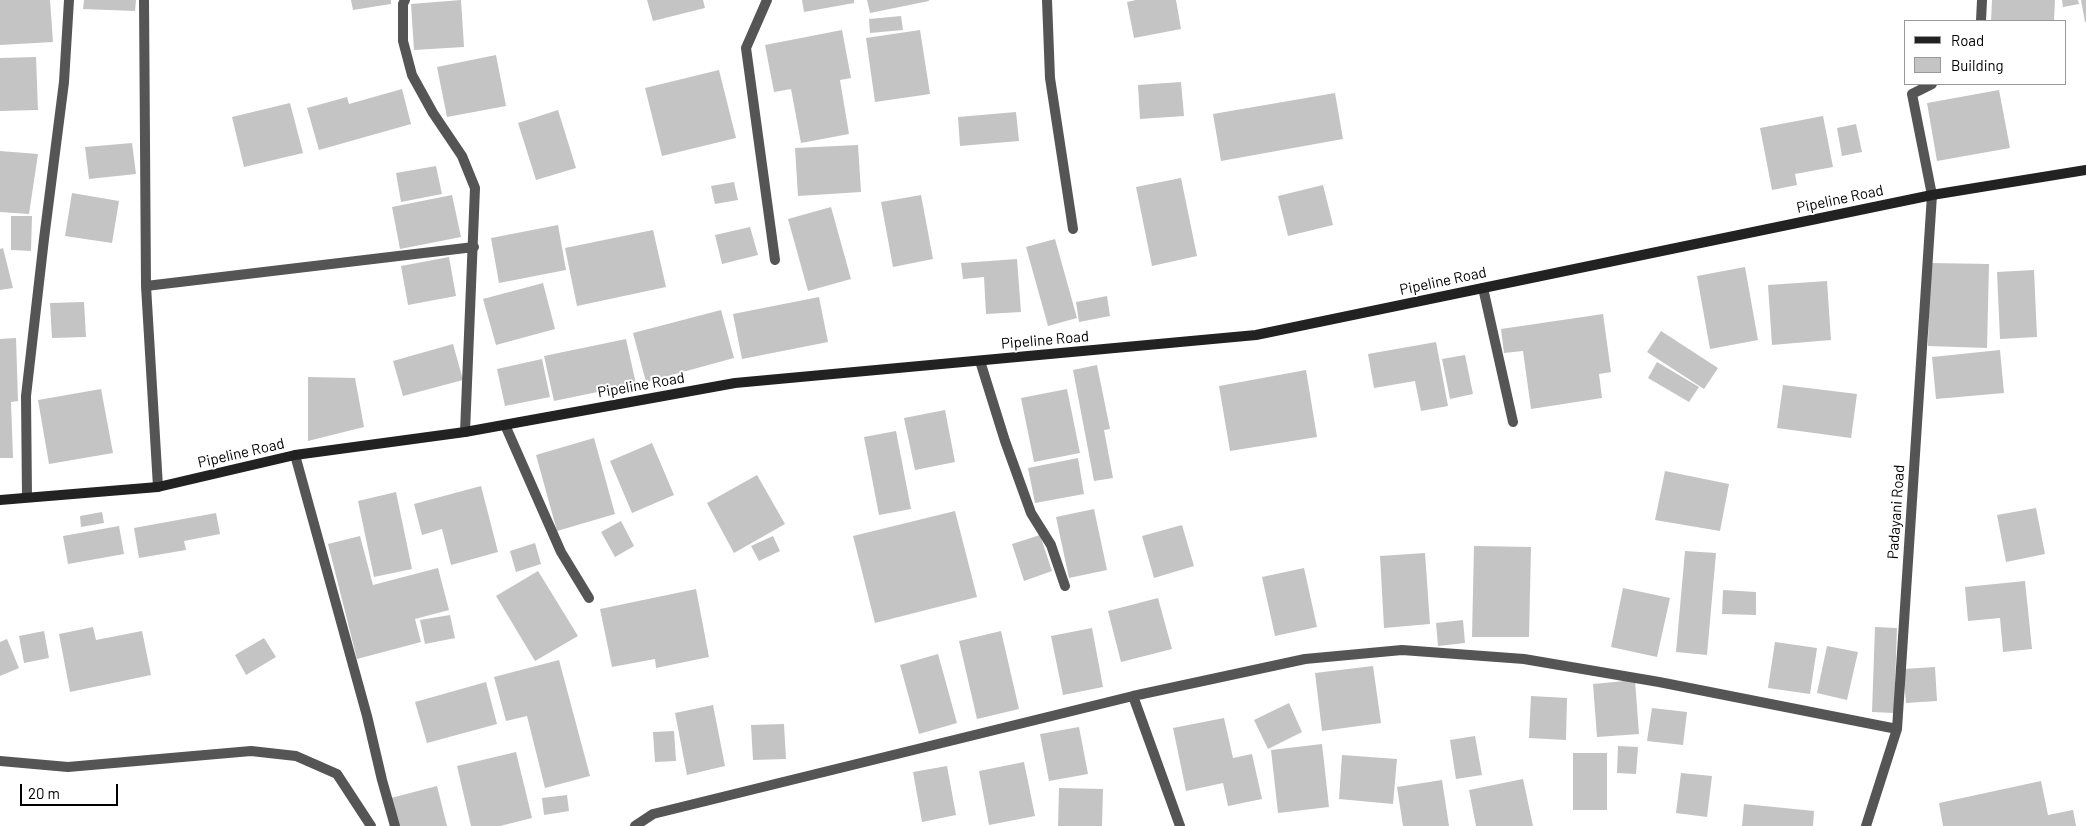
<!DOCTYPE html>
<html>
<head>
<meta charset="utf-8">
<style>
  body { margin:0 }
  #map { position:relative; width:2086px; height:826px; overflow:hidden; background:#fff; font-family:Barlow,sans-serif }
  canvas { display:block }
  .legend { position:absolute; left:1904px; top:20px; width:162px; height:65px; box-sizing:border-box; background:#fff; border:1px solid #999; margin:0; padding:6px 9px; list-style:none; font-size:15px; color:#000 }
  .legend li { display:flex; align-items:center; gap:10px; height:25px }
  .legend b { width:25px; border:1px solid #999 }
  .scale { position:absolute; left:20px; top:784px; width:98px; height:22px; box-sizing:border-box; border:2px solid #000; border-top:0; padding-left:6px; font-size:15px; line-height:18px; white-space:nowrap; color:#000; -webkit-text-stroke:4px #fff; paint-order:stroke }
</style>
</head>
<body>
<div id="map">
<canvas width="2086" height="826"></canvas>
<ul class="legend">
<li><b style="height:6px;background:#222"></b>Road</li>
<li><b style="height:14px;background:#c4c4c4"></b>Building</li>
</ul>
<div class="scale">20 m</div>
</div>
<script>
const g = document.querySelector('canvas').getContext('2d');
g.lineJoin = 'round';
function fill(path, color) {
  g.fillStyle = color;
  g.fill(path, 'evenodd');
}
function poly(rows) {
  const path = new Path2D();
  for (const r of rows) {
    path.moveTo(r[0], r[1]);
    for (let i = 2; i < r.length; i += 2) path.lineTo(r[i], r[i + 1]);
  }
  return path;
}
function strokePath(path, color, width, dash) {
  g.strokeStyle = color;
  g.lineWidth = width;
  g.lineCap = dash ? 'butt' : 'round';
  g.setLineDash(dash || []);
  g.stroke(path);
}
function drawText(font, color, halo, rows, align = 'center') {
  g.font = font + ' Barlow,sans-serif';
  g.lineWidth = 4;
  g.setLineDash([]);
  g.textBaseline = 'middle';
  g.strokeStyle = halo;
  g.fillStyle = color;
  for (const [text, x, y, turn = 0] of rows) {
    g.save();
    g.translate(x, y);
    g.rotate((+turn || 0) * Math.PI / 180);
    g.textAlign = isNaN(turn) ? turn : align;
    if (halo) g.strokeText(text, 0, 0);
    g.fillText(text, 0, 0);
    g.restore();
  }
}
fill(poly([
  [0,0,50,0,53,42,0,45],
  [84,0,136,0,135,11,83,9],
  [351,0,391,0,391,4,353,10],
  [461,0,464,47,414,50,411,4],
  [647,0,703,0,705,8,653,21],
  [802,0,854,0,854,3,804,12],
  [867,0,929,0,929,1,870,13],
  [1136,0,1176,0,1181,29,1134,38,1127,2],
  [1992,0,2055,0,2054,21,1991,21],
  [2062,0,2078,0,2079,4,2063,7],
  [2081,0,2086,0,2086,22,2085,22],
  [901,16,903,30,870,33,869,19],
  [842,30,851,78,840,80,849,134,801,143,791,89,774,92,765,45],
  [920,30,930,94,875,102,866,38],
  [496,55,506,106,447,117,437,67],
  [36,57,38,110,0,111,0,58],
  [719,70,736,138,662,156,645,88],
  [1181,82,1184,116,1140,119,1138,85],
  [402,89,411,124,319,150,307,108,347,97,349,104],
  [1999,90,2010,148,1937,161,1927,103],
  [1335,93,1343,139,1221,161,1213,114],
  [290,103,303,153,244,167,232,117],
  [558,110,576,168,536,180,518,123],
  [1016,112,1019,141,960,146,958,117],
  [1823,116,1833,167,1795,174,1797,185,1772,190,1760,128],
  [1856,124,1862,152,1842,156,1837,128],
  [132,143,136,174,89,179,85,147],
  [858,145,861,192,798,196,795,148],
  [0,151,38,154,29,214,0,212],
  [436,166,442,194,401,202,396,173],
  [1181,178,1197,256,1152,266,1136,187],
  [734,182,738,200,715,204,711,186],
  [1323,185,1333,225,1288,236,1278,196],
  [72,193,119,201,112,243,65,236],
  [452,195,461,237,400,249,392,207],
  [921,195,933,259,893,267,881,202],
  [831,207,851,279,808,291,788,219],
  [11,216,32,216,31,251,11,250],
  [558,225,566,270,499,283,491,238],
  [750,227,758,255,722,264,715,235],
  [653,230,666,287,577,306,565,248],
  [1055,239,1077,318,1048,326,1026,247],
  [3,248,13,288,0,290,0,249],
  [449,257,456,296,408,305,401,266],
  [1017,259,1021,312,986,314,984,277,963,279,961,263],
  [1930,263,1989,264,1987,348,1928,346],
  [1745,267,1758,340,1710,349,1697,276],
  [2034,270,2037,337,2000,339,1997,272],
  [1827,281,1831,340,1772,345,1768,285],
  [543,283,555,329,496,345,483,299],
  [1107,296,1110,316,1079,322,1076,302],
  [819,297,828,342,742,359,733,314],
  [84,302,86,337,52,338,50,303],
  [721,310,734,358,646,382,633,333],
  [1603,314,1611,372,1599,374,1602,398,1531,409,1523,351,1504,353,1501,329],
  [1661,331,1718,368,1704,389,1647,352],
  [16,338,18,401,11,402,13,458,0,458,0,339],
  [626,339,636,384,554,401,544,356],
  [1436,342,1448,406,1421,411,1415,381,1374,388,1368,354],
  [453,344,463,380,403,396,393,361],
  [2000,350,2004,393,1936,399,1932,357],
  [1465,355,1473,394,1450,399,1442,359],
  [542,359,550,397,505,406,497,369],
  [1657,362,1699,387,1689,402,1648,378],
  [1097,365,1110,429,1104,430,1113,478,1094,481,1073,370],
  [1306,370,1317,437,1230,451,1219,386],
  [308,377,355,378,364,427,308,441],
  [1783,385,1857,394,1851,438,1777,428],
  [101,389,113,453,49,464,38,400],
  [1067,389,1080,453,1034,462,1021,398],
  [945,410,955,462,915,470,904,418],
  [896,431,911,509,879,515,864,437],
  [594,438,615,514,557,531,536,455],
  [652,443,674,495,632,513,610,461],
  [1078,458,1084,494,1035,503,1028,468],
  [1665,471,1729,484,1720,531,1655,520],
  [757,475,785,524,734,553,707,503],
  [481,486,498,552,451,565,442,529,422,535,414,504],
  [396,492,412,569,374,577,358,501],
  [2036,508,2045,554,2006,562,1997,515],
  [1094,509,1107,570,1069,578,1056,517],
  [955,511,977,597,875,623,853,536],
  [102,512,104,523,81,527,80,516],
  [216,513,220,534,184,541,186,550,139,558,134,528],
  [621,521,634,546,615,557,601,532],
  [1182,525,1194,566,1154,578,1142,536],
  [119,526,124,554,68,564,63,536],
  [1040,535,1052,571,1024,581,1012,544],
  [360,536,373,585,438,568,449,610,415,619,421,642,357,659,328,544],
  [773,536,780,551,759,561,751,546],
  [535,543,541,564,516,572,510,551],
  [1474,546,1531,547,1529,637,1472,637],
  [1685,551,1716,553,1707,655,1676,652],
  [1425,553,1430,624,1384,628,1380,556],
  [1304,568,1317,627,1275,636,1262,577],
  [538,571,578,636,535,661,496,596],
  [2025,581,2032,649,2003,652,2000,618,1968,621,1965,587],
  [1623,588,1670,598,1657,657,1611,647],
  [696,589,709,657,656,668,655,659,612,667,600,609],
  [1723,590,1756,592,1756,615,1722,614],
  [1158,598,1172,649,1121,662,1108,611],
  [450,615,455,638,425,644,420,620],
  [1463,620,1465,643,1438,646,1436,623],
  [93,627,96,640,142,631,151,675,70,692,59,634],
  [1875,627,1897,628,1894,713,1872,712],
  [1092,628,1103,687,1063,695,1051,636],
  [44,631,49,658,24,663,19,636],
  [1001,631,1019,709,977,719,959,641],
  [264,638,276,657,246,675,235,655],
  [7,639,19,668,0,676,0,642],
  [1775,642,1817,648,1810,694,1768,688],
  [1827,646,1858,652,1847,700,1817,693],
  [938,654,957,723,919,734,900,665],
  [559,660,590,776,545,788,527,716,506,721,494,677],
  [1373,666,1381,723,1322,731,1315,673],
  [1935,667,1937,701,1906,703,1903,669],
  [1635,680,1639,734,1597,737,1593,684],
  [486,682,497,724,427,743,415,702],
  [1531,696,1567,698,1566,740,1529,738],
  [1289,703,1302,732,1268,749,1254,720],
  [713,705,725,766,687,775,675,713],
  [1652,708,1687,712,1683,745,1647,741],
  [1224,718,1233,758,1252,754,1262,799,1228,806,1223,783,1186,791,1173,728],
  [784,724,786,759,753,760,751,725],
  [1079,727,1088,774,1049,781,1040,734],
  [674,731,676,761,655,762,653,732],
  [1475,736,1482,775,1456,779,1450,740],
  [1322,744,1329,807,1278,813,1271,750],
  [1618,746,1638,747,1636,774,1617,773],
  [516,752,532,818,500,826,471,826,457,766],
  [1573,753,1607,753,1607,810,1573,810],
  [1342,755,1397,759,1393,804,1339,799],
  [1024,762,1035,816,989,825,979,771],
  [947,766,956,815,922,822,913,772],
  [1681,773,1712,776,1707,817,1676,813],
  [1523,779,1533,826,1476,826,1469,790],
  [1442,780,1449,826,1403,826,1397,787],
  [2041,781,2048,815,2073,810,2076,826,1943,826,1939,803],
  [437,786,447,826,398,826,391,798],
  [1059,788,1103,789,1102,826,1058,826],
  [567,795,569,811,544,815,542,798],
  [1744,804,1814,811,1813,826,1742,826]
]), '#c4c4c4');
strokePath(poly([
  [144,0,146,286,158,487],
  [405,0,403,4,403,41,412,75,433,113,462,156,475,188,465,432],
  [767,0,746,48,775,260],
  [1047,0,1050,78,1073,229],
  [1981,21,1982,0],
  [146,286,474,247],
  [1483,288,1513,422],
  [980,361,1005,441,1031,513,1051,545,1065,586],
  [505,425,561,552,589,598],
  [295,455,367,716,382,780,395,826],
  [27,497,26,396,44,239,64,82,69,0],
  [1133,696,1180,826],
  [0,761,68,767,251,751,296,756,337,774,371,826],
  [635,826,653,814,1133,696,1305,659,1402,650,1524,659,1659,682,1897,729],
  [1866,826,1897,729,1932,195,1912,94,1932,84]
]), '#555', 10);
strokePath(poly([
  [0,500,158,487,295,455,465,432,735,383,1256,335,1932,195,2086,170]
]), '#222', 10);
drawText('15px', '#000', '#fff', [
  ["Pipeline Road",1840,199,-12],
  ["Pipeline Road",1443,281,-12],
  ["Pipeline Road",1045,340,-5],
  ["Pipeline Road",641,385,-10],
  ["Pipeline Road",241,453,-13],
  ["Padayani Road",1896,512,-86]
]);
</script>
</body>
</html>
